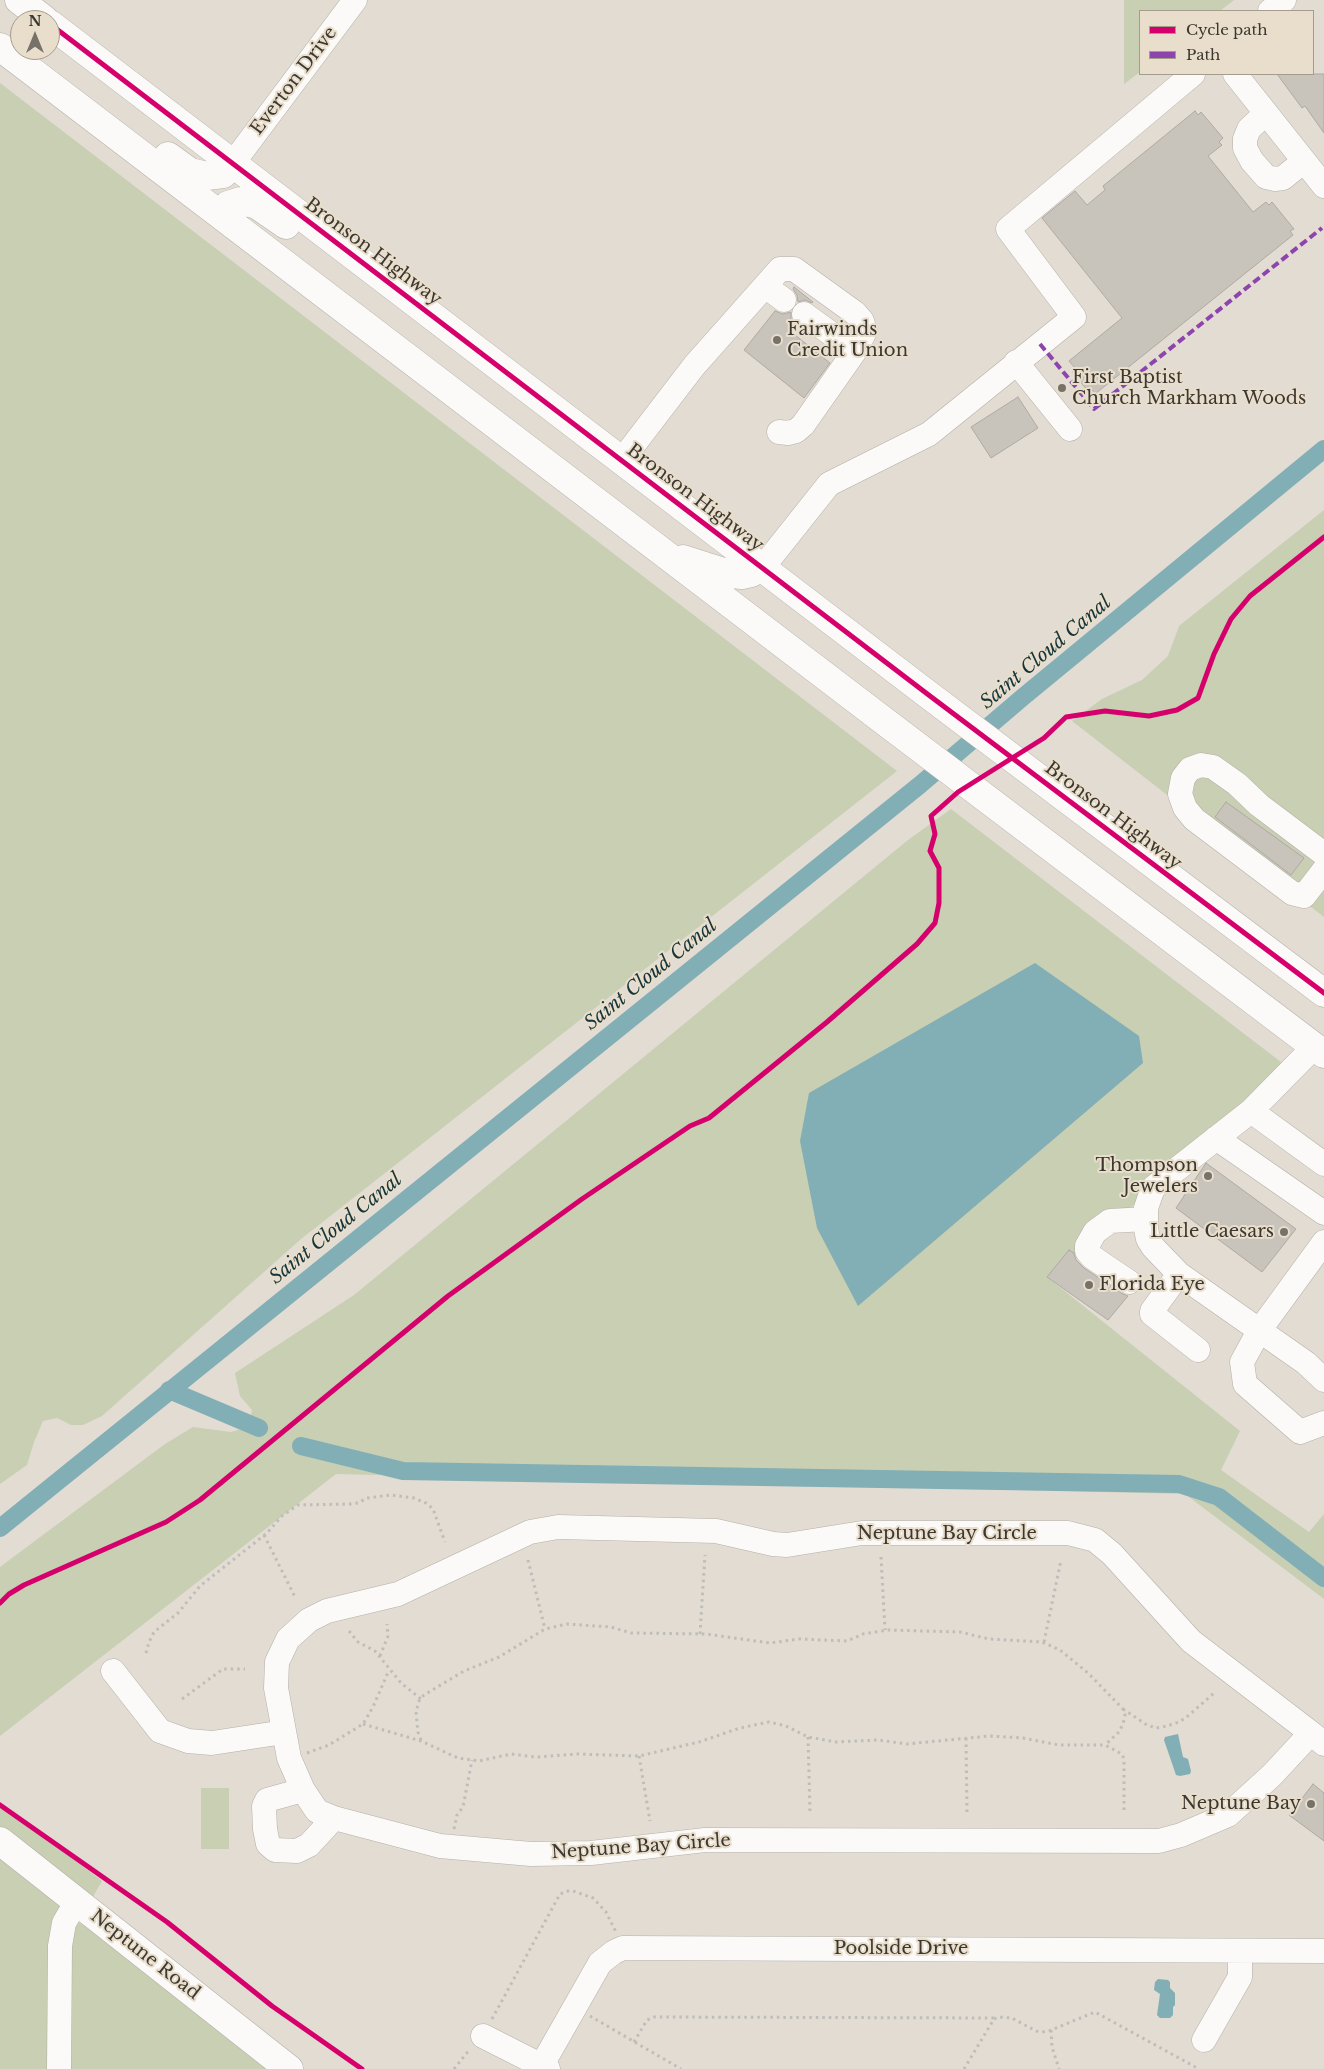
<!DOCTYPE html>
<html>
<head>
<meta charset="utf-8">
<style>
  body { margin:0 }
  #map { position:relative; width:1324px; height:2069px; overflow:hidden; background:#e2dcd2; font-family:"Libre Baskerville",serif }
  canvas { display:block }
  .legend { position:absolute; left:1139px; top:10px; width:175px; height:65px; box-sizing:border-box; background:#e9decb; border:1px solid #a49c8d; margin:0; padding:6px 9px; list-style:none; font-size:15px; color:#3c3831 }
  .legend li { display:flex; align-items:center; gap:10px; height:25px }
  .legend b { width:25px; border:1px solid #a49c8d }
  .north { position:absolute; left:10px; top:10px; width:50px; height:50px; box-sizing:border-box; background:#e9decb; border:1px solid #a49c8d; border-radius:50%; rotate:0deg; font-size:14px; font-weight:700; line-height:20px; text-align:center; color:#3c3831 }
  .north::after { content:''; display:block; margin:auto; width:18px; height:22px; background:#767169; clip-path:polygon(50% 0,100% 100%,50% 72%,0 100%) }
</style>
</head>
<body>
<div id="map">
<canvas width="1324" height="2069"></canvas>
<ul class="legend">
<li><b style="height:6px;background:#d6006c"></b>Cycle path</li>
<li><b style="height:6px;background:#8e44ad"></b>Path</li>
</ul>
<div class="north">N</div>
</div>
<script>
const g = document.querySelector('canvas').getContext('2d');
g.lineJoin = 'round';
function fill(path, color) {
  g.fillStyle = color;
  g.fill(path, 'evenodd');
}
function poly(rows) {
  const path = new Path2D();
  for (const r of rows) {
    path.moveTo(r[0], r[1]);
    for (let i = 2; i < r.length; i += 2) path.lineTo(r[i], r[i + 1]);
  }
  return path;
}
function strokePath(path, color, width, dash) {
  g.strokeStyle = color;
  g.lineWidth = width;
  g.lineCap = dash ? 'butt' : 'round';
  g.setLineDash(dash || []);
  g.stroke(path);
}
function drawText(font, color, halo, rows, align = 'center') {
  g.font = font + ' "Libre Baskerville",serif';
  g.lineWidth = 4;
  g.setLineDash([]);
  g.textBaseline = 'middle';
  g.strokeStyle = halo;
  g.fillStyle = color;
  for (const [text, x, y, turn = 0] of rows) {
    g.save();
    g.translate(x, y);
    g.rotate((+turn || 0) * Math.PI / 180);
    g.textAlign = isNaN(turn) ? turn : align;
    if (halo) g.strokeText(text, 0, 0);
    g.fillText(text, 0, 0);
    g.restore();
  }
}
fill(poly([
  [1124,0,1234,0,1220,11,1140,11,1140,72,1124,84],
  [0,83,897,771,301,1239,102,1416,83,1425,71,1425,57,1418,43,1421,34,1442,27,1465,0,1484],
  [1324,510,1324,917,1072,721,1102,699,1142,680,1168,656,1179,626],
  [951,809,1294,1072,1047,1277,1240,1431,1221,1470,1309,1532,1324,1514,1324,1599,1185,1494,336,1474,0,1736,0,1567,165,1444,193,1427,231,1432,249,1427,252,1410,240,1396,235,1373,354,1295,908,840],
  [201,1788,229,1788,229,1849,201,1849],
  [0,1802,102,1881,91,1900,0,1830],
  [0,1853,19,1866,78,1922,129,1955,274,2069,0,2069]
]), '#c8cfb3');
fill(poly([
  [1035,963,1139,1036,1143,1063,858,1306,817,1228,800,1141,809,1093],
  [1178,1734,1183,1757,1188,1759,1191,1771,1190,1774,1180,1776,1176,1775,1164,1740,1165,1737],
  [1158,1979,1168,1980,1170,1982,1170,1988,1175,1993,1175,2005,1173,2007,1173,2015,1170,2018,1160,2018,1157,2015,1160,1994,1154,1990,1155,1982]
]), '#82aeb5');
strokePath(poly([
  [169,1390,259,1428],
  [301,1446,403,1471,1179,1484,1219,1497,1324,1578],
  [0,1528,921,784,1023,697,1324,449]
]), '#82aeb5', 18);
const building = poly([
  [1277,74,1324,74,1324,133,1305,106,1302,108,1277,74],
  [1195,111,1198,115,1201,112,1223,138,1219,142,1222,145,1208,156,1253,212,1266,202,1269,205,1272,202,1294,229,1290,231,1293,235,1095,394,1090,387,1087,390,1072,371,1075,368,1069,361,1122,318,1042,218,1075,191,1087,205,1105,190,1103,186,1195,111],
  [794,287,813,302,812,303,805,300,798,302,797,295,793,289,794,287],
  [775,311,783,314,791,312,791,319,795,324,790,331,830,363,804,398,744,350,775,311],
  [1018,397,1038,428,991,458,971,427,1018,397],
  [1226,802,1304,858,1291,875,1215,817,1226,802],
  [1206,1163,1296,1229,1262,1272,1176,1208,1206,1163],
  [1069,1250,1074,1253,1076,1260,1084,1268,1121,1293,1128,1296,1108,1320,1047,1277,1069,1250],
  [1313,1784,1324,1793,1324,1841,1289,1815,1313,1784]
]);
fill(building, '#c8c4bc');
strokePath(building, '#aea9a2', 1);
const minor = poly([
  [1270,11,1284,0],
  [1235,74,1324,186],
  [1266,113,1249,129,1245,139,1245,148,1252,161,1266,177,1275,179,1283,178,1304,161],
  [233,163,355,0],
  [765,286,784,300],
  [804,314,855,351],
  [1016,362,1070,429],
  [622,460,694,366,780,269,794,269,855,313,862,321,865,331,857,348,803,425,796,431,788,433,779,432],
  [763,567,829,484,929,434,1074,317,1008,229,1193,74],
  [1324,854,1259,805,1237,784,1213,767,1201,765,1190,769,1183,778,1180,794,1185,808,1194,819,1292,893,1304,896,1324,870],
  [1314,1047,1251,1111,1324,1164],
  [1251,1111,1153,1188,1146,1208,1146,1229,1148,1239,1153,1247,1179,1274,1306,1363,1324,1380],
  [1216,1138,1324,1213],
  [1324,1242,1259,1331,1242,1362,1245,1384,1300,1432,1324,1423],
  [1179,1274,1152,1311,1152,1314,1198,1350],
  [1129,1282,1092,1257,1087,1251,1087,1246,1095,1232,1110,1221,1146,1219],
  [113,1671,160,1731,188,1741,212,1743,284,1732],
  [1311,1733,1272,1775,1228,1815,1181,1835,1159,1841,705,1840,591,1853,531,1854,440,1846,334,1818,317,1811,303,1790,289,1758,276,1688,277,1662,288,1639,309,1620,327,1611,398,1594,530,1532,558,1527,716,1531,773,1544,787,1545,862,1533,1068,1533,1095,1540,1112,1554,1191,1641,1311,1733,1324,1744],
  [303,1790,267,1800,264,1806,265,1829,268,1844,275,1850,297,1851,309,1845,334,1818],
  [483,2036,548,2069],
  [1204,2040,1240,1977,1240,1951],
  [542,2065,600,1963,614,1952,623,1948,1324,1951],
  [59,2069,60,1946,64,1923,77,1901]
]);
const major = poly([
  [0,1841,289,2069]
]);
const highway = poly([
  [19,0,45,20],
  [50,24,930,696,1324,993],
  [0,47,892,727,1324,1054],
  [168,156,190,172,207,176,223,174,233,163],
  [220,214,228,205,241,201,257,205,286,225],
  [683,559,730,574,742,575,751,573,763,567]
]);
strokePath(minor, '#b4afa8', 25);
strokePath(major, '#b4afa8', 29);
strokePath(highway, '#b4afa8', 29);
strokePath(poly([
  [264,1535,295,1597],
  [881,1557,885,1630],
  [528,1560,545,1629],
  [349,1631,358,1642,375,1651,401,1683,421,1699],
  [700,1634,705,1555],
  [1044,1642,1061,1560],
  [146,1653,149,1642,154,1632,178,1613,200,1586,267,1533,282,1516,298,1505,350,1504,358,1503,367,1498,391,1495,414,1498,426,1503,433,1509,445,1542],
  [380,1656,388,1636,387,1624],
  [182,1699,223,1669,245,1669],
  [1123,1709,1147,1725,1156,1728,1167,1726,1179,1722,1188,1716,1214,1693],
  [363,1724,421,1741,458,1758,479,1761,511,1754,536,1757,578,1754,639,1756,699,1742,740,1728,769,1722,786,1726,808,1737,836,1742,878,1740,907,1744,989,1736,1023,1738,1059,1745,1105,1745,1122,1754,1124,1759,1124,1814],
  [808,1737,810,1813],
  [966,1738,967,1813],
  [421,1740,418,1732,416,1712,419,1701,424,1695,464,1671,499,1657,545,1629,567,1624,611,1627,631,1633,706,1634,770,1643,799,1639,847,1641,863,1634,888,1630,960,1632,989,1639,1042,1642,1060,1650,1088,1673,1123,1709,1125,1715,1123,1724,1119,1732,1105,1745],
  [307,1753,329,1745,363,1724,373,1707,389,1670],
  [639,1756,650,1821],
  [454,1829,457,1815,463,1807,472,1760],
  [590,2016,681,2069],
  [492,2019,560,1894,568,1891,573,1891,593,1898,606,1912,616,1932],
  [1051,2030,1052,2047,1059,2069],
  [634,2042,647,2020,654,2017,996,2018],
  [454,2069,470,2049],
  [964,2069,994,2019,998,2017,1012,2018,1036,2031,1042,2032,1049,2031,1095,2012,1199,2069]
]), '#bfbdba', 3, [2.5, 4]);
strokePath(minor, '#fbfaf8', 24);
strokePath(major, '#fbfaf8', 28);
strokePath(highway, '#fbfaf8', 28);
strokePath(poly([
  [1040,344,1094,409,1322,228]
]), '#8e44ad', 4, [8, 4]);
strokePath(poly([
  [50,24,930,696,1324,993],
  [0,1603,9,1594,24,1585,166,1522,200,1500,448,1296,582,1199,690,1126,709,1118,827,1022,917,944,935,923,939,903,939,868,930,851,935,834,931,816,958,792,1044,738,1066,717,1105,711,1149,716,1177,710,1198,698,1214,654,1231,619,1250,596,1324,537],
  [0,1805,167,1922,272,2006,362,2069]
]), '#d6006c', 5);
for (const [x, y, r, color] of [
  [777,340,5,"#767169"],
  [1062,388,5,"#767169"],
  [1208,1176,5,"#767169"],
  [1284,1232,5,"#767169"],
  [1089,1285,5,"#767169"],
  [1311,1804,5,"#767169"]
]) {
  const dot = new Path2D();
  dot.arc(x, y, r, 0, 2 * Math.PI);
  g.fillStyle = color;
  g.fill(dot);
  strokePath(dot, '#e9decb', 2);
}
drawText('18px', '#3c3831', '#e9decb', [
  ["Everton Drive",294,81,-53],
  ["Bronson Highway",373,252,37],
  ["Bronson Highway",695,498,37],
  ["Bronson Highway",1113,816,37],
  ["Neptune Bay Circle",947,1534],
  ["Neptune Bay Circle",641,1847,-4],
  ["Poolside Drive",901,1949],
  ["Neptune Road",145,1955,38]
]);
drawText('18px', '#3c3831', '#e9decb', [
  ["Fairwinds",787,330],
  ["Credit Union",787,351],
  ["First Baptist",1072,378],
  ["Church Markham Woods",1072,399],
  ["Thompson",1198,1166,"right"],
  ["Jewelers",1198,1187,"right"],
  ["Little Caesars",1274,1232,"right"],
  ["Florida Eye",1099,1285],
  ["Neptune Bay",1301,1804,"right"]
], 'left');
drawText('italic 19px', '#15353c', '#e9decb', [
  ["Saint Cloud Canal",1046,653,-40],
  ["Saint Cloud Canal",651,975,-39],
  ["Saint Cloud Canal",336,1229,-39]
]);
</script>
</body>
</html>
